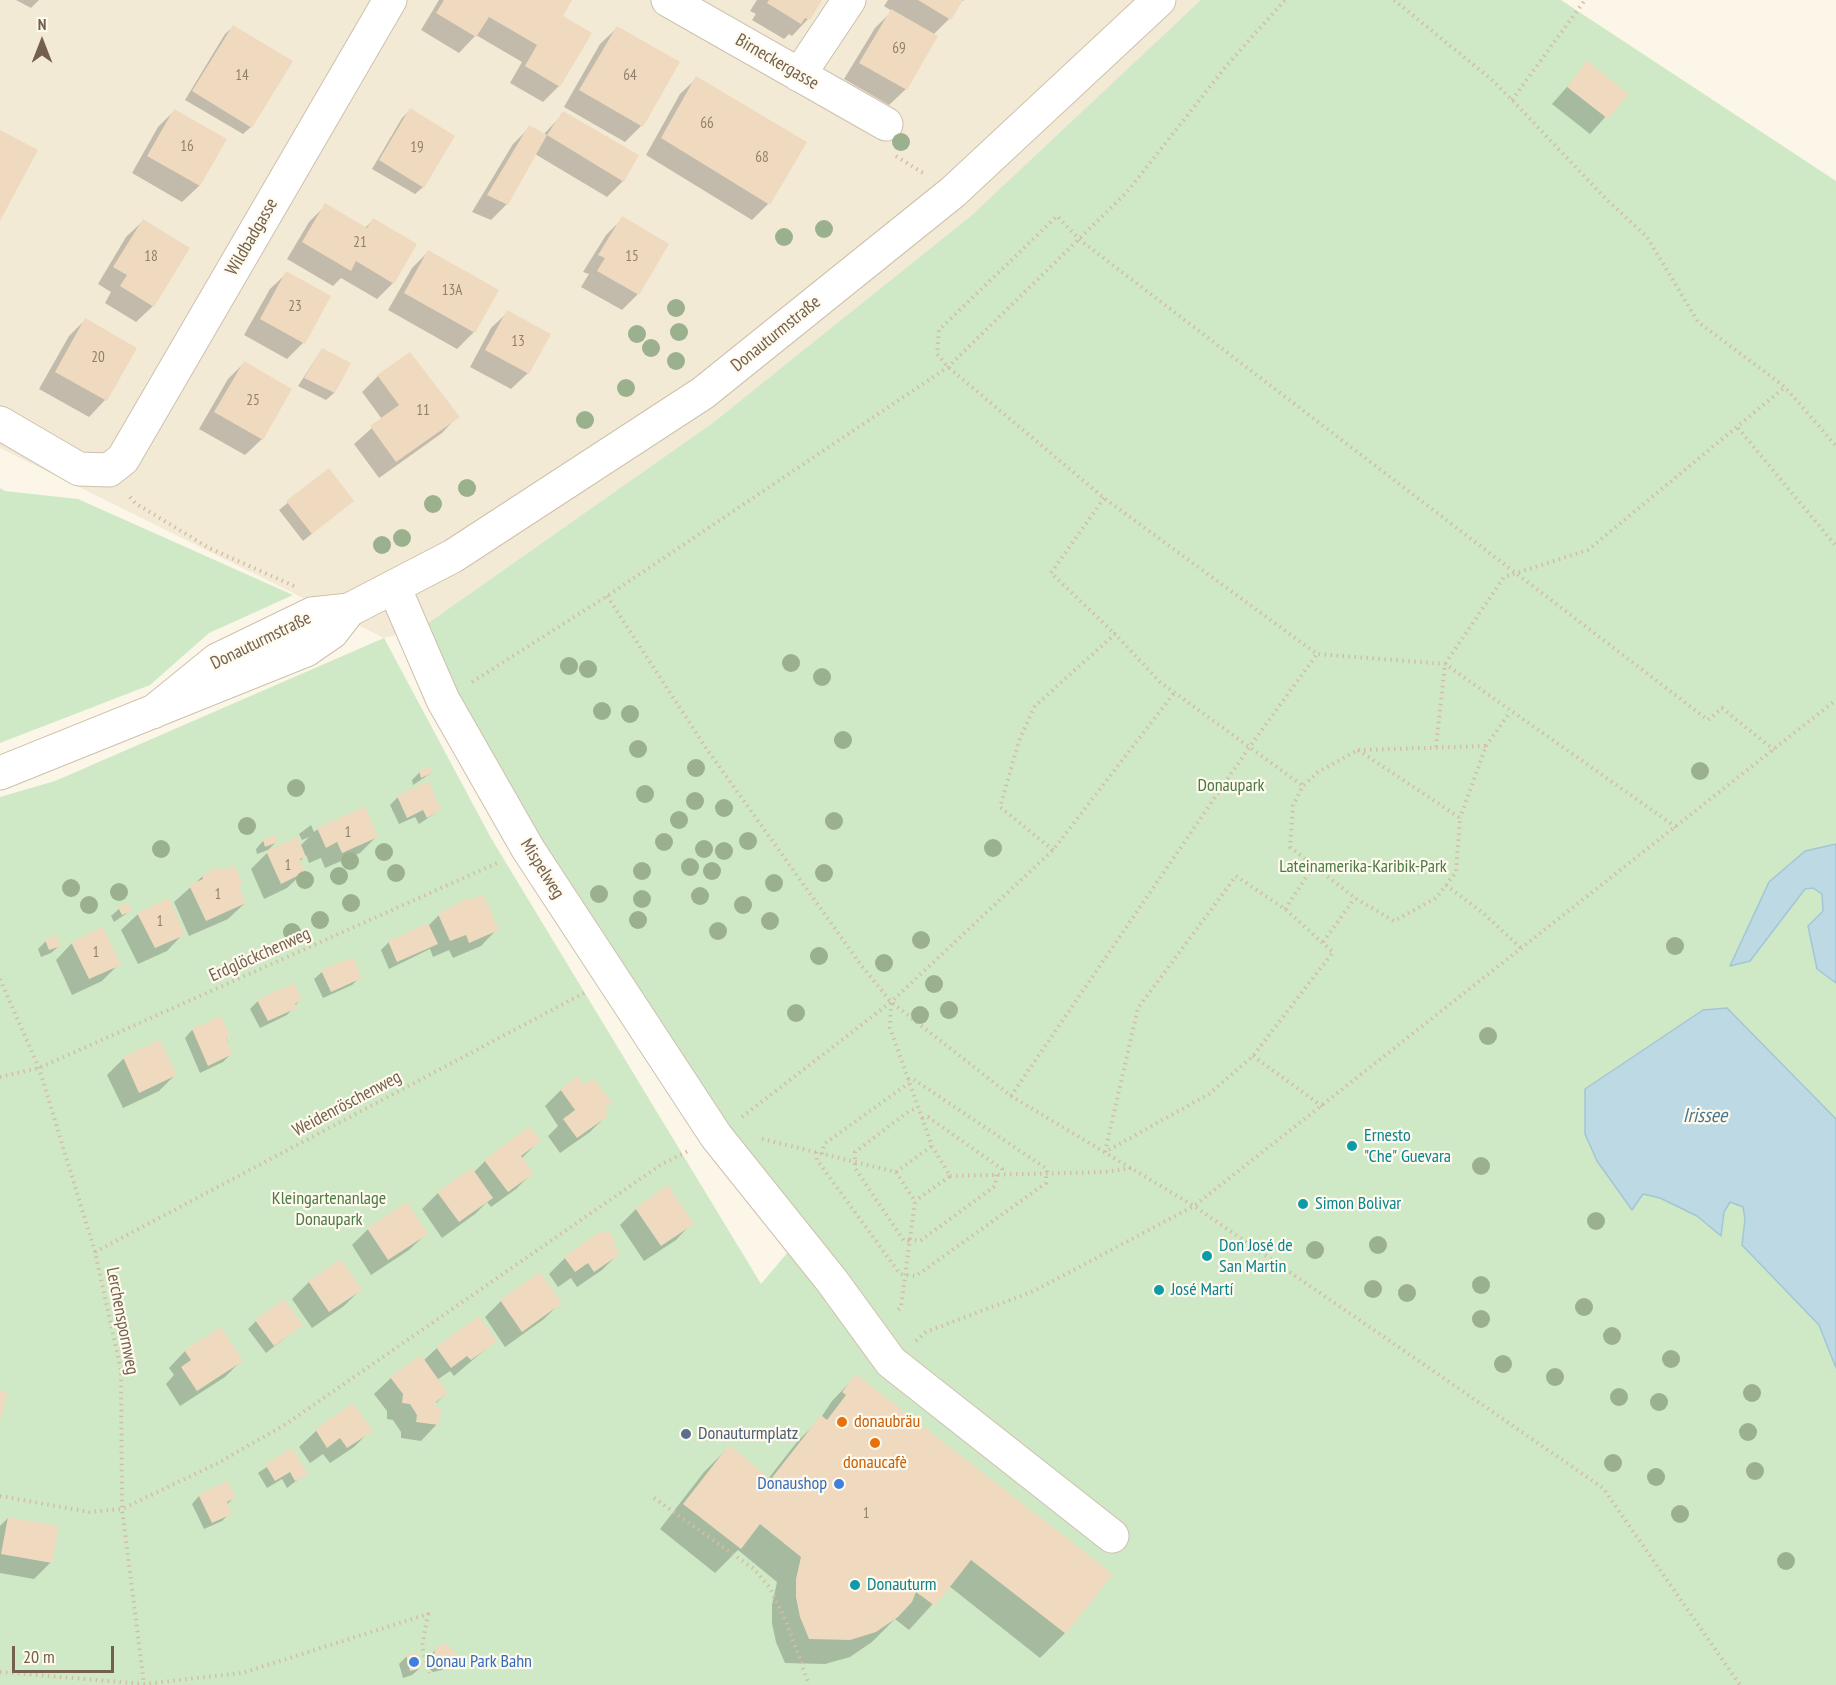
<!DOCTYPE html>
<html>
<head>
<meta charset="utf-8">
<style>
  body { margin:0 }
  #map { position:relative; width:1836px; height:1685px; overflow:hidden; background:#fbf6e7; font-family:"PT Sans Narrow",sans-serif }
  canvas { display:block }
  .north { position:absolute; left:12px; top:12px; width:60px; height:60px; -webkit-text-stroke:4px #fefaee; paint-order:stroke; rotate:0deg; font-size:16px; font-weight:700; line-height:24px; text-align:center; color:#74604d }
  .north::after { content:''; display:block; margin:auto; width:21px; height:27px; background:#74604d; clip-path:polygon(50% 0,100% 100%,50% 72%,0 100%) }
  .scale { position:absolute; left:12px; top:1646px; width:102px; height:27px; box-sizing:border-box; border:3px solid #74604d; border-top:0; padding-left:8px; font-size:18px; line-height:21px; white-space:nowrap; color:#74604d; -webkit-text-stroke:4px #fefaee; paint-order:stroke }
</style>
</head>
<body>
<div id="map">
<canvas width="1836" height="1685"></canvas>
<div class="north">N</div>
<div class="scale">20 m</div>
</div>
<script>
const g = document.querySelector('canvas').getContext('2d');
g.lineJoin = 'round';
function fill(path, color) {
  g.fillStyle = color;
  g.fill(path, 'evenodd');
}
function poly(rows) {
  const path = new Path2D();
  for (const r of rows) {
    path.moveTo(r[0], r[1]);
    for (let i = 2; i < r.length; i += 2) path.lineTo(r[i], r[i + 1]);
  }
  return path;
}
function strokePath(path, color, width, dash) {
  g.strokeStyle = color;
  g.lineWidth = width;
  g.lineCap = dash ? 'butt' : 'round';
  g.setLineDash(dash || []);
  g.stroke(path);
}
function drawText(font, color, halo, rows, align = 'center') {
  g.font = font + ' "PT Sans Narrow",sans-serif';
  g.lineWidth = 4.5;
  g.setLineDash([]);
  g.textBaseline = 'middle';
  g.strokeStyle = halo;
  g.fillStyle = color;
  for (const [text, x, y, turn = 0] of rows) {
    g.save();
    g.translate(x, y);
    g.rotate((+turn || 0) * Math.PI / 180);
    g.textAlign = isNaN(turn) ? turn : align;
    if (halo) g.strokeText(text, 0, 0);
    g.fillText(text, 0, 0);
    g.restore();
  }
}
fill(poly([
  [0,0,1204,0,990,206,714,422,421,628,384,638,0,448]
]), '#f3ead6');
fill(poly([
  [1201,0,1561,0,1836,181,1836,1685,0,1685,0,797,55,781,384,638,491,838,761,1284,805,1232,538,858,421,628,714,422,971,216],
  [0,488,5,491,78,499,293,595,209,633,150,685,0,743]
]), '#cfe9c6');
const water = poly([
  [1836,844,1836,983,1817,969,1808,926,1823,911,1822,894,1813,888,1805,889,1750,961,1730,966,1769,882,1805,851,1836,844],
  [1727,1008,1836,1119,1836,1368,1819,1325,1742,1245,1745,1219,1743,1207,1730,1202,1724,1212,1721,1236,1697,1216,1660,1198,1643,1194,1632,1210,1597,1161,1585,1134,1585,1089,1703,1010,1727,1008]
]);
fill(water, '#bcd9e4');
strokePath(water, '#a3c6d5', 1.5);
fill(poly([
  [16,0,39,0,31,8],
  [439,0,570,0,561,16,559,86,543,102,510,83,522,62,476,35,459,53,421,30],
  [757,0,820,0,808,19,792,36,789,34,784,39,752,20,756,14,750,11],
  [888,0,965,0,959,2,949,19,933,35,906,89,889,105,844,79,875,28,892,11,884,6],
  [233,27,251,127,243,134,185,100,225,34],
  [617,28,678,63,641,126,625,142,564,107,600,44],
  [1588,63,1626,94,1590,134,1552,104],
  [697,78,805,143,768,204,752,220,646,155,680,94],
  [410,110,423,187,415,194,372,169,402,118],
  [174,111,225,140,199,186,182,202,132,173,158,127],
  [564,113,623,181,607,197,535,154,507,204,491,220,472,212,513,144,530,127,543,135],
  [326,205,365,228,373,220,393,283,377,299,341,278,333,286,287,259,309,222],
  [623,218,638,294,622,310,581,287,589,274,583,272,606,235],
  [143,221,153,306,136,322,105,303,111,292,98,284,126,237],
  [428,252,497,290,473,333,457,349,388,310,412,268],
  [287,273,303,343,287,359,244,335,270,289],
  [508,312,528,373,511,389,470,367,491,328],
  [85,320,135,349,105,400,89,417,39,389,69,336],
  [322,349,349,364,334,393,326,400,298,386],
  [244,363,262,439,245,455,199,429,228,379],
  [378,376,458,416,442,433,379,478,354,444,382,419,362,392],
  [328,470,352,501,303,541,279,510],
  [420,772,431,773,413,785,412,780],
  [398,797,440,810,419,824,415,817,399,824,390,805],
  [311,825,314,832,318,829,376,837,360,853,325,868,321,858,309,863,306,855,299,862,304,872,287,888,264,899,251,869,267,853,300,846,309,837,302,840,299,834],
  [263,841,276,842,268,850,257,854,256,849],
  [203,876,238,888,245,903,228,919,189,936,174,902],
  [119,909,130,911,114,922,111,916],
  [138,914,183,934,167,951,138,964,121,930],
  [439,915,497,929,481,946,453,958,449,950,433,957,430,949,389,969,381,950,389,942,428,926],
  [46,941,59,946,51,953,41,957,38,949],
  [72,943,119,964,102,981,72,995,56,960],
  [322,972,360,977,352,985,323,998,314,979],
  [300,1000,287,1015,260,1028,250,1009,258,1001],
  [220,1018,231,1054,223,1062,200,1073,185,1038,192,1030],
  [159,1042,175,1075,159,1091,123,1108,107,1075,123,1059],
  [561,1090,603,1110,606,1116,590,1132,560,1153,548,1136,558,1126,545,1106],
  [539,1141,521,1159,532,1173,516,1189,491,1207,487,1202,475,1214,442,1238,422,1209,438,1193,473,1173,485,1161],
  [636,1209,692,1223,676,1240,644,1261,620,1225],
  [368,1229,426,1234,409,1250,371,1275,352,1245],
  [611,1244,618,1254,602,1270,577,1287,571,1278,558,1287,549,1274,565,1258],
  [340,1261,360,1290,344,1306,312,1328,292,1299,309,1282],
  [501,1301,560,1303,544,1319,505,1347,485,1317],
  [478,1318,495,1341,454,1376,450,1371,437,1380,447,1393,434,1405,437,1424,421,1441,401,1438,401,1432,393,1420,387,1419,387,1411,374,1394,391,1378,420,1357,423,1361,437,1348],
  [256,1321,301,1325,266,1353,248,1329],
  [185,1351,241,1361,225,1377,180,1406,166,1384,174,1375,169,1368],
  [856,1376,1111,1574,1065,1633,1040,1658,949,1586,909,1630,895,1619,872,1642,850,1657,825,1664,785,1663,776,1642,772,1623,772,1605,777,1582,738,1550,715,1573,660,1529,704,1472,729,1447,768,1479,797,1442,820,1419,832,1401],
  [353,1405,371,1430,354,1447,330,1463,323,1454,310,1463,299,1447,316,1431],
  [292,1450,306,1473,287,1488,282,1479,267,1488,258,1473],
  [199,1496,234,1498,226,1505,230,1513,222,1521,204,1529,192,1504],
  [8,1518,51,1562,34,1579,0,1573,0,1526],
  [437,1648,450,1662,442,1670,433,1672,426,1666,429,1657],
  [407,1656,420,1668,412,1675,403,1678,399,1664]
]), '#0003');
fill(poly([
  [444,0,572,0,563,16,592,33,560,87,525,66,537,45,489,17,476,37,436,13],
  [769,0,822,0,810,20,805,18,801,24,767,3],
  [918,0,963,0,951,20],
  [891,9,938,36,907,90,859,63],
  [233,25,293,61,252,128,192,91],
  [617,26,680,62,643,127,579,90],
  [1587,61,1629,94,1608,119,1567,87],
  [696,76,807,142,770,205,661,138],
  [410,108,455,136,424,188,379,160],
  [174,109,227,139,200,186,147,156],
  [563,111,639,155,624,182,547,135,508,205,487,195,529,125,547,135],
  [0,130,38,150,0,221],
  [325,203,367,228,373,218,417,244,394,284,356,261,351,271,302,242],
  [622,216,669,244,639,295,597,271,605,258,598,255],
  [143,219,190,248,154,307,120,286,127,275,113,267],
  [428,250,499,290,475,333,404,293],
  [286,271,331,296,305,344,260,319],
  [507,310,551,334,529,374,485,350],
  [85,318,137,348,107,401,55,372],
  [322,348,351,363,335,393,304,378],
  [410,352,460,417,396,462,370,426,399,405,377,375],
  [244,361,292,389,263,440,214,412],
  [329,468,354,501,312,534,286,501],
  [430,766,432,773,421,778,419,771],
  [428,781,441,810,427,818,423,810,407,818,397,796],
  [365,806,378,837,342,853,337,842,326,848,317,828],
  [275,835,278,842,265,847,263,840],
  [298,837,306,857,300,859,305,872,281,884,266,851],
  [234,865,243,884,239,887,246,903,206,921,189,885,203,879,202,875,219,867,221,871],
  [483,894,499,930,469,943,466,935,450,941,438,914,468,898,469,900],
  [169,898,185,935,155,948,137,913],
  [128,902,132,911,122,915,118,907],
  [428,923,438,944,397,962,388,941],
  [103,927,121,965,89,979,71,942],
  [56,935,61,946,49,950,45,940],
  [353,957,362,978,331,992,321,970],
  [294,983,302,1000,295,1004,297,1008,268,1021,257,1000],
  [221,1016,230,1037,226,1039,233,1054,208,1066,192,1029],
  [160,1040,177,1075,139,1093,123,1057],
  [578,1076,584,1085,594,1078,612,1103,604,1109,608,1116,577,1138,563,1119,575,1110,560,1089],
  [530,1126,541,1141,521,1156,534,1173,508,1192,484,1160],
  [472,1168,493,1198,459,1222,437,1192],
  [668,1185,694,1224,661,1246,635,1208],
  [407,1202,428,1234,388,1260,367,1228],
  [602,1230,606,1234,609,1231,616,1242,613,1244,620,1254,594,1272,588,1263,575,1272,564,1257],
  [341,1259,362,1290,329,1312,308,1281],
  [540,1272,562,1303,522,1332,500,1300],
  [284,1299,303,1325,274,1346,255,1320],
  [479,1316,497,1341,471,1360,467,1356,451,1368,436,1347],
  [221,1327,243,1361,197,1391,181,1367,191,1360,184,1350],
  [421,1355,448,1393,436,1402,436,1407,441,1408,439,1425,416,1422,417,1415,410,1404,402,1403,403,1394,390,1377],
  [856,1374,1113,1574,1066,1634,971,1560,935,1606,916,1592,912,1602,898,1617,876,1632,850,1640,809,1639,800,1617,796,1597,796,1579,801,1557,760,1524,741,1549,683,1504,729,1445,771,1479,821,1415,827,1420,846,1395,842,1392],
  [0,1390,7,1392,1,1419,0,1418],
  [353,1403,373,1431,347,1448,340,1438,327,1448,315,1429],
  [292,1448,308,1474,295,1481,290,1472,275,1481,265,1464],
  [228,1481,235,1498,227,1502,232,1514,212,1523,198,1494],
  [8,1517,59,1526,52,1563,1,1554],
  [447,1644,455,1652,452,1662,441,1665,433,1658,436,1647],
  [417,1652,422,1668,410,1671,406,1655]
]), '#efdac0');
const minor = poly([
  [668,0,886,124],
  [799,75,849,0],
  [0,423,79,469,109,470,123,459,390,0],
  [394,587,443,700,528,849,716,1136,832,1281,891,1362,1112,1536]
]);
const secondary = poly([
  [153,712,217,660,312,614,349,610,453,556,703,393,953,192,1159,0],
  [0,773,306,650,332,632,349,610]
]);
strokePath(minor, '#cdc0ae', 35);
strokePath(secondary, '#cfc1ab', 35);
strokePath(poly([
  [1394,0,1491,79,1512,100,1605,198,1647,237,1698,322,1785,387,1836,446],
  [1512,100,1585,0],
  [896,156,923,173],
  [1738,428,1836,546],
  [130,497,135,503,209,548,294,586],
  [1104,498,1051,573,1115,634],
  [607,596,706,748,861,965,891,1002,1011,1096,1194,1206,1603,1488,1740,1685],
  [472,682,607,596,948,367,1127,192,1227,65,1285,0],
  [1486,746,1510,712],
  [1436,747,1445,664,1504,577,1588,550,1785,387],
  [1358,750,1460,818,1456,872,1436,898,1394,921,1355,898,1290,847,1293,805,1303,786,1318,772,1358,750],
  [1358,750,1486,746,1460,818],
  [1676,827,1445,664,1317,654,1104,498,948,367,937,354,939,330,1057,216,1080,240,1708,720,1722,708,1774,750],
  [1053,850,1000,807,1020,738,1035,706,1115,634,1160,682,1303,786],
  [1236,876,1285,909,1333,952,1253,1056,1209,1094,1105,1152,1138,1008,1236,876],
  [1446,885,1483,913,1522,949],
  [1285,909,1313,867],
  [1323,942,1355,898],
  [0,979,39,1068,95,1252,121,1370,122,1509,144,1684],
  [891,1003,890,1028,932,1146,950,1176,915,1201],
  [1253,1056,1323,1107],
  [0,1077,39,1068,497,863],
  [908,1079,913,1079,1047,1169,1047,1173],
  [1011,1096,1248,749,1317,654],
  [742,1117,891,1002,1053,850,1174,693],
  [922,1118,928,1117,1002,1169,1002,1174],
  [762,1139,896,1172,915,1201,901,1307,896,1312],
  [816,1152,817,1160,900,1274,905,1275,916,1276,1046,1183,1046,1173],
  [822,1154,824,1144,909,1083],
  [896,1172,932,1146],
  [950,1176,1105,1172,1131,1168],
  [909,1239,920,1241,995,1186,997,1174],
  [909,1241,904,1241,855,1168,855,1152,909,1111,918,1108],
  [95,1252,584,993],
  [916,1341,926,1332,1034,1291,1194,1206,1836,700],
  [0,1496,89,1512,122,1509,218,1463,286,1424,662,1164,688,1151],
  [654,1498,754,1569,770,1588,786,1621,809,1685],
  [0,1672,144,1684,242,1673,428,1614,422,1647,429,1673]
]), '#d4bea3', 4, [1.5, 4.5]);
strokePath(minor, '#fff', 33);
strokePath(secondary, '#fff', 33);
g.fillStyle = '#9bb18e';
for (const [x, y] of [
  [901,142],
  [824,229],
  [784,237],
  [676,308],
  [679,332],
  [637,334],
  [651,348],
  [676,361],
  [626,388],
  [585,420],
  [467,488],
  [433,504],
  [402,538],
  [382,545],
  [791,663],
  [569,666],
  [588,669],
  [822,677],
  [602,711],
  [630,714],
  [843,740],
  [638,749],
  [696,768],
  [1700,771],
  [296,788],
  [645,794],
  [695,801],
  [724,808],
  [679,820],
  [834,821],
  [247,826],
  [748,841],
  [664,842],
  [993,848],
  [161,849],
  [704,849],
  [724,851],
  [384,852],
  [350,861],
  [690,867],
  [642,871],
  [712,871],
  [396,873],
  [824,873],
  [339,876],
  [305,880],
  [774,883],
  [71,888],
  [119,892],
  [599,894],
  [700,896],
  [642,899],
  [351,903],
  [89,905],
  [743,905],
  [320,920],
  [638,920],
  [770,921],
  [718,931],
  [292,932],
  [921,940],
  [1675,946],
  [819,956],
  [884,963],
  [934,984],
  [949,1010],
  [796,1013],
  [920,1015],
  [1488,1036],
  [1481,1166],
  [1596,1221],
  [1378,1245],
  [1315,1250],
  [1481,1285],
  [1373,1289],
  [1407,1293],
  [1584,1307],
  [1481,1319],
  [1612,1336],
  [1671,1359],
  [1503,1364],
  [1555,1377],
  [1752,1393],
  [1619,1397],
  [1659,1402],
  [1748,1432],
  [1613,1463],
  [1755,1471],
  [1656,1477],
  [1680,1514],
  [1786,1561]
]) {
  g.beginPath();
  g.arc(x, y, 9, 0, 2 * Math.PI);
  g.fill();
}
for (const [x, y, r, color] of [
  [1352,1146,6,"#0f9aa8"],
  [1303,1204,6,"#0f9aa8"],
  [1207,1256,6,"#0f9aa8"],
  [1159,1290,6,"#0f9aa8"],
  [842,1422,6,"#e8710a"],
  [686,1434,6,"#5c6f8a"],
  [875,1443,6,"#e8710a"],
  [839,1484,6,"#3f7fe0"],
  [855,1585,6,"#0f9aa8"],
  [414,1662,6,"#3f7fe0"]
]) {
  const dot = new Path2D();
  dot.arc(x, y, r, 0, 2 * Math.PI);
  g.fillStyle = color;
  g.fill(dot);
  strokePath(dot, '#fefaee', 2);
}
drawText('15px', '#937e6a', null, [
  ["69",899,49],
  ["14",242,76],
  ["64",630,76],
  ["66",707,124],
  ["16",187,147],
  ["19",417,148],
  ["68",762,158],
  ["21",360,243],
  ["18",151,257],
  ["15",632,257],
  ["13A",452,291],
  ["23",295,307],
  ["13",518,342],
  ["20",98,358],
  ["25",253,401],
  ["11",423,411],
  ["1",348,833],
  ["1",288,866],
  ["1",218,895],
  ["1",160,922],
  ["1",96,953],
  ["1",866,1514]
]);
drawText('18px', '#74604d', '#fefaee', [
  ["Birneckergasse",777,62,30],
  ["Wildbadgasse",252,237,-60],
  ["Donauturmstraße",776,334,-39],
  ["Donauturmstraße",261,641,-26],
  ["Mispelweg",542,869,58],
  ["Erdglöckchenweg",260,955,-24],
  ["Weidenröschenweg",347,1104,-28],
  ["Lerchenspornweg",122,1321,79]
]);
drawText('18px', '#4d7945', '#fefaee', [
  ["Donaupark",1231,786],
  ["Lateinamerika-Karibik-Park",1363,867],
  ["Kleingartenanlage",329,1199],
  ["Donaupark",329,1220]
]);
drawText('18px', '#0d838f', '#fefaee', [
  ["Ernesto",1364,1136],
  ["\"Che\" Guevara",1364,1157],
  ["Simon Bolivar",1315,1204],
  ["Don José de",1219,1246],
  ["San Martin",1219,1267],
  ["José Martí",1171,1290],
  ["Donauturm",867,1585]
], 'left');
drawText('18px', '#c56008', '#fefaee', [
  ["donaubräu",854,1422],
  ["donaucafè",875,1463,"center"]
], 'left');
drawText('18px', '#4e5e75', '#fefaee', [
  ["Donauturmplatz",698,1434]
], 'left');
drawText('18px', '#366cbe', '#fefaee', [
  ["Donaushop",827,1484],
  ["Donau Park Bahn",426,1662,"left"]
], 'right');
drawText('italic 20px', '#4b788d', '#fefaee', [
  ["Irissee",1705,1116]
]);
</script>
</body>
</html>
